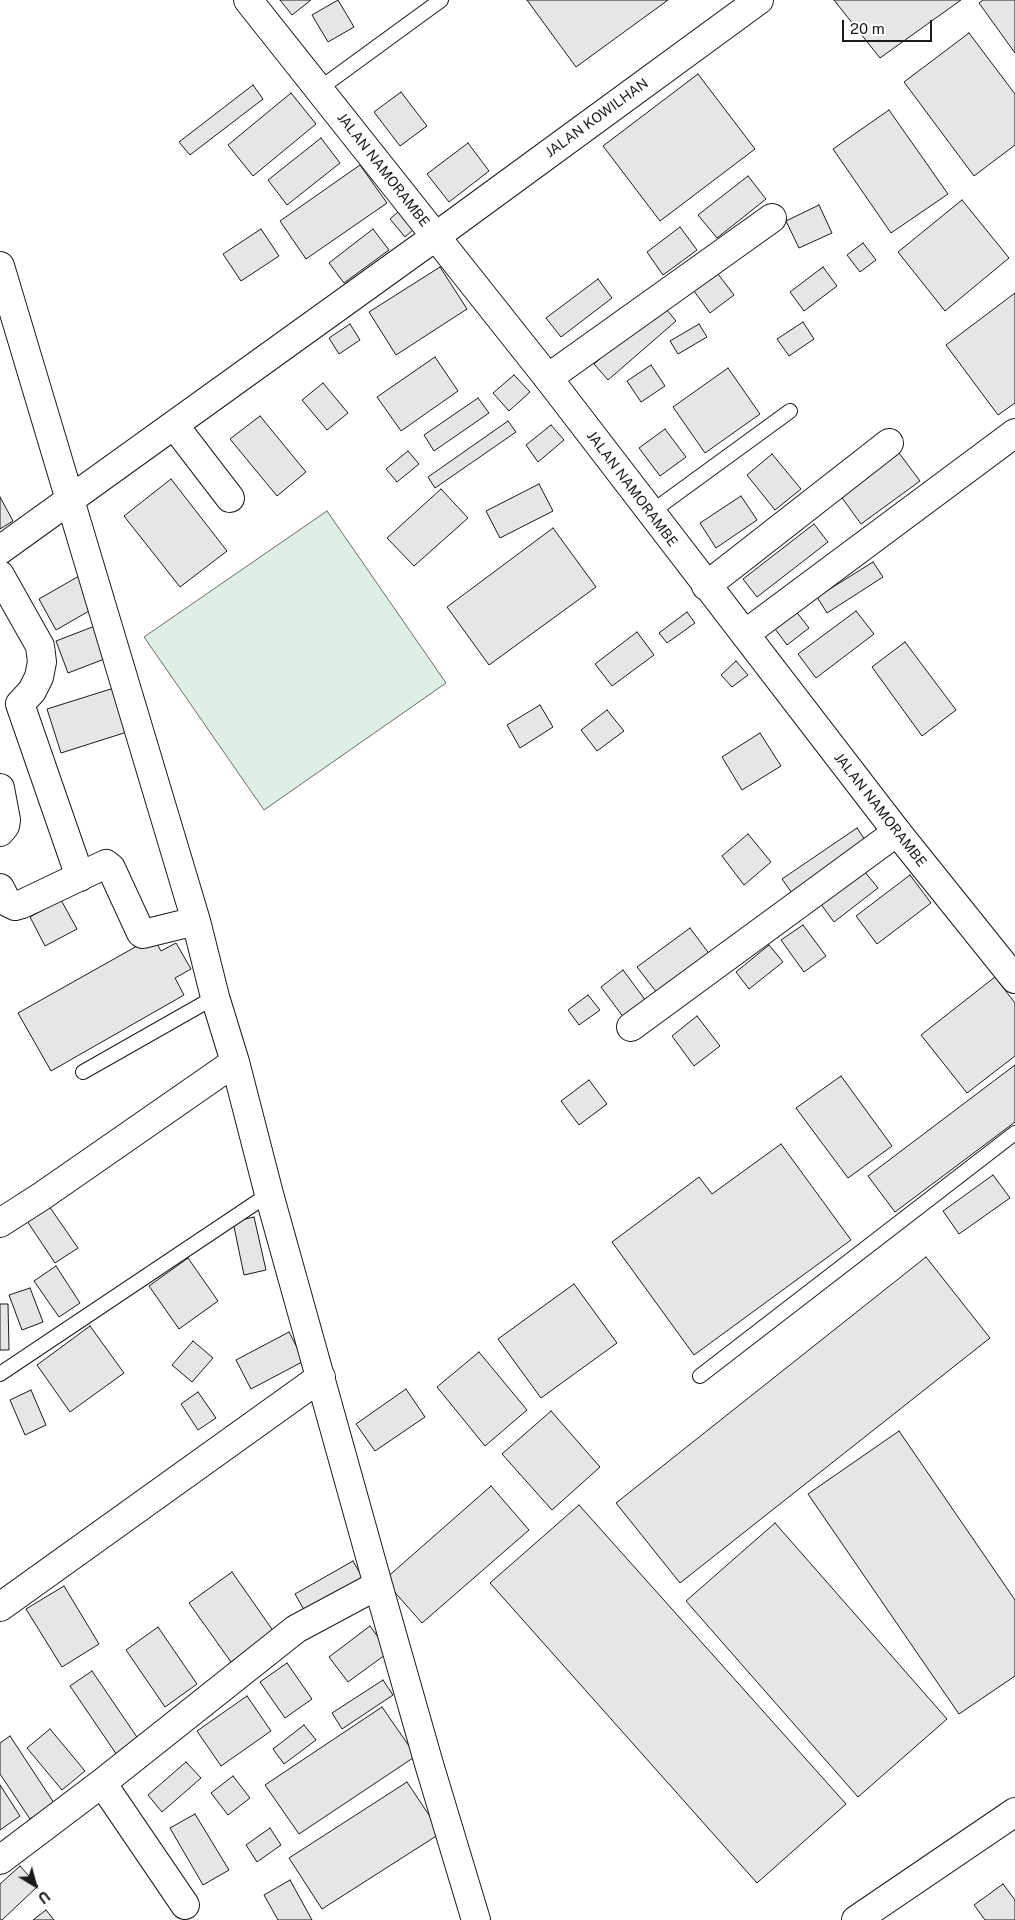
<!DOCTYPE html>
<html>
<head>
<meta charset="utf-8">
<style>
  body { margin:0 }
  #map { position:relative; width:1015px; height:1920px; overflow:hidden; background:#fff; font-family:"Public Sans",sans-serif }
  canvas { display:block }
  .north { position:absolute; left:10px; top:1860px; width:50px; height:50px; -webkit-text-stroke:4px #fff; paint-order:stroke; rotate:143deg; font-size:14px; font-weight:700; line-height:20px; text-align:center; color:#1a1a1a }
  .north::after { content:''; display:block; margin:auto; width:18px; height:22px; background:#1a1a1a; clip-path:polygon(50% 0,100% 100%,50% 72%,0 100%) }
  .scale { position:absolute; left:842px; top:20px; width:90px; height:22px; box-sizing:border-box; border:2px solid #1a1a1a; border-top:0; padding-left:6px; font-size:15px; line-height:18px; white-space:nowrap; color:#1a1a1a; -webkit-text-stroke:4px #fff; paint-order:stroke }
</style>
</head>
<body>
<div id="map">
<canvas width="1015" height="1920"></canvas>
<div class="north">U</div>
<div class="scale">20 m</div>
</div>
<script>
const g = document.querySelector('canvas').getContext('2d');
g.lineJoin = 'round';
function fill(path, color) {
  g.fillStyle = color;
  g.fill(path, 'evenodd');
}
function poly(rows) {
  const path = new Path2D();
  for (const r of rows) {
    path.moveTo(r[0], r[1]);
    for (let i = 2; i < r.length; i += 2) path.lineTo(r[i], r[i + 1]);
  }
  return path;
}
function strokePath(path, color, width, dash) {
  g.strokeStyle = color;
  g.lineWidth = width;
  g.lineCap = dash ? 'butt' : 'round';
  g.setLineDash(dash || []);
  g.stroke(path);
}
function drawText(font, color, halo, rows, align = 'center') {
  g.font = font + ' "Public Sans",sans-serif';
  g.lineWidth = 4;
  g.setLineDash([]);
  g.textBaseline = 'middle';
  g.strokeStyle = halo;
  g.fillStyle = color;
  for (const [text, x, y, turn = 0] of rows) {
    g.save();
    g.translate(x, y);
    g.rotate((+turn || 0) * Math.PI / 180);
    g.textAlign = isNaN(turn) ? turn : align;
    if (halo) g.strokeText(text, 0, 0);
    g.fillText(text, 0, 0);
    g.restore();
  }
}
const green = poly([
  [327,511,446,683,264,810,144,637,327,511]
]);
fill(green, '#e0efe3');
strokePath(green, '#6a6a6a', 1);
const building = poly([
  [280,0,311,0,292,15,280,0],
  [338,0,354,27,328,42,312,15,338,0],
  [527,0,668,0,576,67,527,0],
  [834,0,961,0,880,58,834,0],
  [983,0,1015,0,1015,53,979,3,983,0],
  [969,33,1015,94,1015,145,974,176,904,82,969,33],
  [698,74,755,149,660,221,603,146,698,74],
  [253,85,263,99,190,155,179,142,253,85],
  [401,92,427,126,400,146,374,112,401,92],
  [291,93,316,124,253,176,228,145,291,93],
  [889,110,948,194,891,233,833,149,889,110],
  [321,138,340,163,287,205,268,180,321,138],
  [468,143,489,171,449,202,427,174,468,143],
  [360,165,387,203,306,259,280,221,360,165],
  [748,176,766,199,717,238,698,215,748,176],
  [962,200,1009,258,945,311,898,252,962,200],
  [819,205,832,233,799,248,786,221,819,205],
  [398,212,413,230,405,237,390,219,398,212],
  [680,227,697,250,663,275,647,252,680,227],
  [261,229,279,256,241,281,223,254,261,229],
  [373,229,389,250,344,283,329,263,373,229],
  [863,243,876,260,860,272,847,255,863,243],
  [440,267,467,309,396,355,369,312,440,267],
  [823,267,837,286,804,311,790,292,823,267],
  [718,274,734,295,710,313,694,291,718,274],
  [598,279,612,298,561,337,546,318,598,279],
  [1015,293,1015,403,998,415,946,345,1015,293],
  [662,304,676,321,608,380,594,364,662,304],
  [803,322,814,339,789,356,777,339,803,322],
  [350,324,360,340,339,354,329,338,350,324],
  [699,324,707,337,678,354,670,341,699,324],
  [435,357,458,391,401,431,377,397,435,357],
  [651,365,665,386,641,402,627,381,651,365],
  [728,368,760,414,705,453,673,407,728,368],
  [514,375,530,392,509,411,493,393,514,375],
  [323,383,348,413,327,430,302,400,323,383],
  [478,398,489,413,434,451,424,435,478,398],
  [260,416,306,472,277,496,230,439,260,416],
  [508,421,516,432,435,488,428,477,508,421],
  [551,425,564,440,538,462,526,445,551,425],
  [665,429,686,457,660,476,639,448,665,429],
  [408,451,419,464,397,482,386,469,408,451],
  [899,453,920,481,861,524,840,495,899,453],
  [772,454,801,489,775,510,747,475,772,454],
  [171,479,227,551,180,587,124,516,171,479],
  [539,484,553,511,500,538,486,511,539,484],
  [441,489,468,518,414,566,387,538,441,489],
  [741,496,757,520,716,548,700,523,741,496],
  [0,497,13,521,0,529,0,497],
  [814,524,828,542,757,597,743,579,814,524],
  [553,528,596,587,489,665,447,607,553,528],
  [873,562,883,577,827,613,817,597,873,562],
  [79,576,96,607,56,630,39,599,79,576],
  [795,610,809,628,787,645,773,626,795,610],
  [856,611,874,634,816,678,798,654,856,611],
  [687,612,695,623,667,643,659,633,687,612],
  [95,626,107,658,68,673,56,641,95,626],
  [637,632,654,655,612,686,595,664,637,632],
  [905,642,956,710,922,736,872,667,905,642],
  [736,661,748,675,732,687,721,675,736,661],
  [114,688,127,732,61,753,47,709,114,688],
  [540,705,553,727,520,748,507,725,540,705],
  [607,710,624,731,597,751,581,730,607,710],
  [760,733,781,766,742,790,722,757,760,733],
  [857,828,871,849,797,900,782,879,857,828],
  [748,834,771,862,744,885,722,856,748,834],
  [860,866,878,888,834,922,817,899,860,866],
  [910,875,931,903,877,944,856,916,910,875],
  [61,900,77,929,45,946,30,917,61,900],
  [803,925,826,956,804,972,781,940,803,925],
  [690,928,713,959,661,998,637,967,690,928],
  [153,937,161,951,176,943,191,969,175,978,184,995,51,1071,18,1013,153,937],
  [769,945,783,962,749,989,736,972,769,945],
  [623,970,649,1005,627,1022,601,987,623,970],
  [995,977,1015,1003,1015,1056,967,1093,921,1035,995,977],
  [588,995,600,1010,579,1025,568,1010,588,995],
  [697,1016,720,1046,694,1066,672,1036,697,1016],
  [1015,1065,1015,1122,895,1212,868,1176,1015,1065],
  [841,1076,892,1146,848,1178,796,1108,841,1076],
  [589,1080,607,1104,579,1125,561,1101,589,1080],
  [781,1144,851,1240,694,1355,612,1242,699,1177,712,1194,781,1144],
  [993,1175,1010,1198,959,1234,943,1211,993,1175],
  [49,1206,78,1248,55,1263,27,1221,49,1206],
  [254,1217,266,1270,244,1275,233,1222,254,1217],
  [926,1257,990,1338,680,1583,616,1503,926,1257],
  [188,1258,218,1301,179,1329,149,1286,188,1258],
  [56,1266,80,1303,59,1317,34,1281,56,1266],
  [574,1284,617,1343,541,1398,498,1339,574,1284],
  [30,1288,43,1322,22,1330,9,1295,30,1288],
  [0,1304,8,1304,9,1350,0,1350,0,1304],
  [90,1326,124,1373,70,1412,37,1365,90,1326],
  [289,1332,304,1361,251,1389,236,1360,289,1332],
  [193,1341,213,1358,192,1382,172,1365,193,1341],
  [479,1352,527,1410,485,1446,437,1387,479,1352],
  [406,1389,425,1417,375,1451,356,1424,406,1389],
  [31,1390,46,1425,25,1435,10,1400,31,1390],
  [198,1392,216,1418,198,1430,181,1404,198,1392],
  [551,1411,600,1467,552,1510,502,1454,551,1411],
  [899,1431,1015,1600,1015,1676,959,1714,808,1494,899,1431],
  [491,1486,529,1530,422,1623,384,1580,491,1486],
  [579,1505,846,1804,757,1883,490,1583,579,1505],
  [775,1523,947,1719,858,1797,686,1601,775,1523],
  [353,1561,365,1582,307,1615,295,1594,353,1561],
  [232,1572,274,1632,231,1662,189,1603,232,1572],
  [64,1586,99,1644,62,1667,26,1609,64,1586],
  [370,1626,389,1652,348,1682,329,1657,370,1626],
  [158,1627,197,1684,165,1707,126,1650,158,1627],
  [287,1663,312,1699,285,1718,260,1682,287,1663],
  [92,1671,141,1743,119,1758,70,1686,92,1671],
  [383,1680,393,1695,342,1729,332,1713,383,1680],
  [247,1696,271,1731,221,1766,197,1731,247,1696],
  [382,1707,416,1756,299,1834,265,1785,382,1707],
  [304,1725,316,1740,284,1764,273,1749,304,1725],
  [50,1729,85,1771,62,1790,27,1748,50,1729],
  [10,1736,54,1803,30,1819,0,1774,0,1743,10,1736],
  [186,1762,201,1778,162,1812,148,1795,186,1762],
  [233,1776,250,1798,228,1815,211,1793,233,1776],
  [407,1782,441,1833,322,1909,289,1858,407,1782],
  [0,1785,20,1816,0,1830,0,1785],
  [195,1814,229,1870,203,1885,170,1828,195,1814],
  [270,1828,281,1845,257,1862,246,1845,270,1828],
  [20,1866,38,1886,2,1920,0,1920,0,1884,20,1866],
  [290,1880,312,1920,278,1920,264,1895,290,1880],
  [1003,1884,1015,1900,1015,1920,985,1920,974,1905,1003,1884],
  [46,1910,54,1920,33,1920,46,1910]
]);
fill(building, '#e6e6e6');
strokePath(building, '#1a1a1a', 1);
const service = poly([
  [319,89,441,0],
  [650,513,790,411],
  [83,1072,215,997],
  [0,1374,269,1194],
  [700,1376,1015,1133]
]);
const minor = poly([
  [0,266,196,921,215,997,235,1062,269,1194,378,1585,429,1764,476,1920],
  [548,378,772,218],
  [174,425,230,498],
  [0,550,435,237,759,0],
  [0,575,40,646,42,662,39,677,32,691,20,704,80,877],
  [706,586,889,443],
  [745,634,1015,433],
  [0,788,6,820,5,826,0,832],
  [0,888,7,902,15,906,22,904,106,864,111,868,141,933,143,934,196,921],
  [631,1027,897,832],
  [0,1223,42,1196,235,1062],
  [0,1607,321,1377],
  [102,1783,185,1905],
  [0,1860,102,1783,296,1629,378,1585]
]);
const secondary = poly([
  [248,0,548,378,897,832,1015,979],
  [856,1920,1015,1812]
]);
strokePath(service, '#1a1a1a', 16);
strokePath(minor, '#1a1a1a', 30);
strokePath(secondary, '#1a1a1a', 30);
strokePath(service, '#fff', 14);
strokePath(minor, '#fff', 28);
strokePath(secondary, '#fff', 28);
drawText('14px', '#1a1a1a', '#fff', [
  ["JALAN KOWILHAN",597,118,-36],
  ["JALAN NAMORAMBE",383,170,52],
  ["JALAN NAMORAMBE",632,489,53],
  ["JALAN NAMORAMBE",880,810,52]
]);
</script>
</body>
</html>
